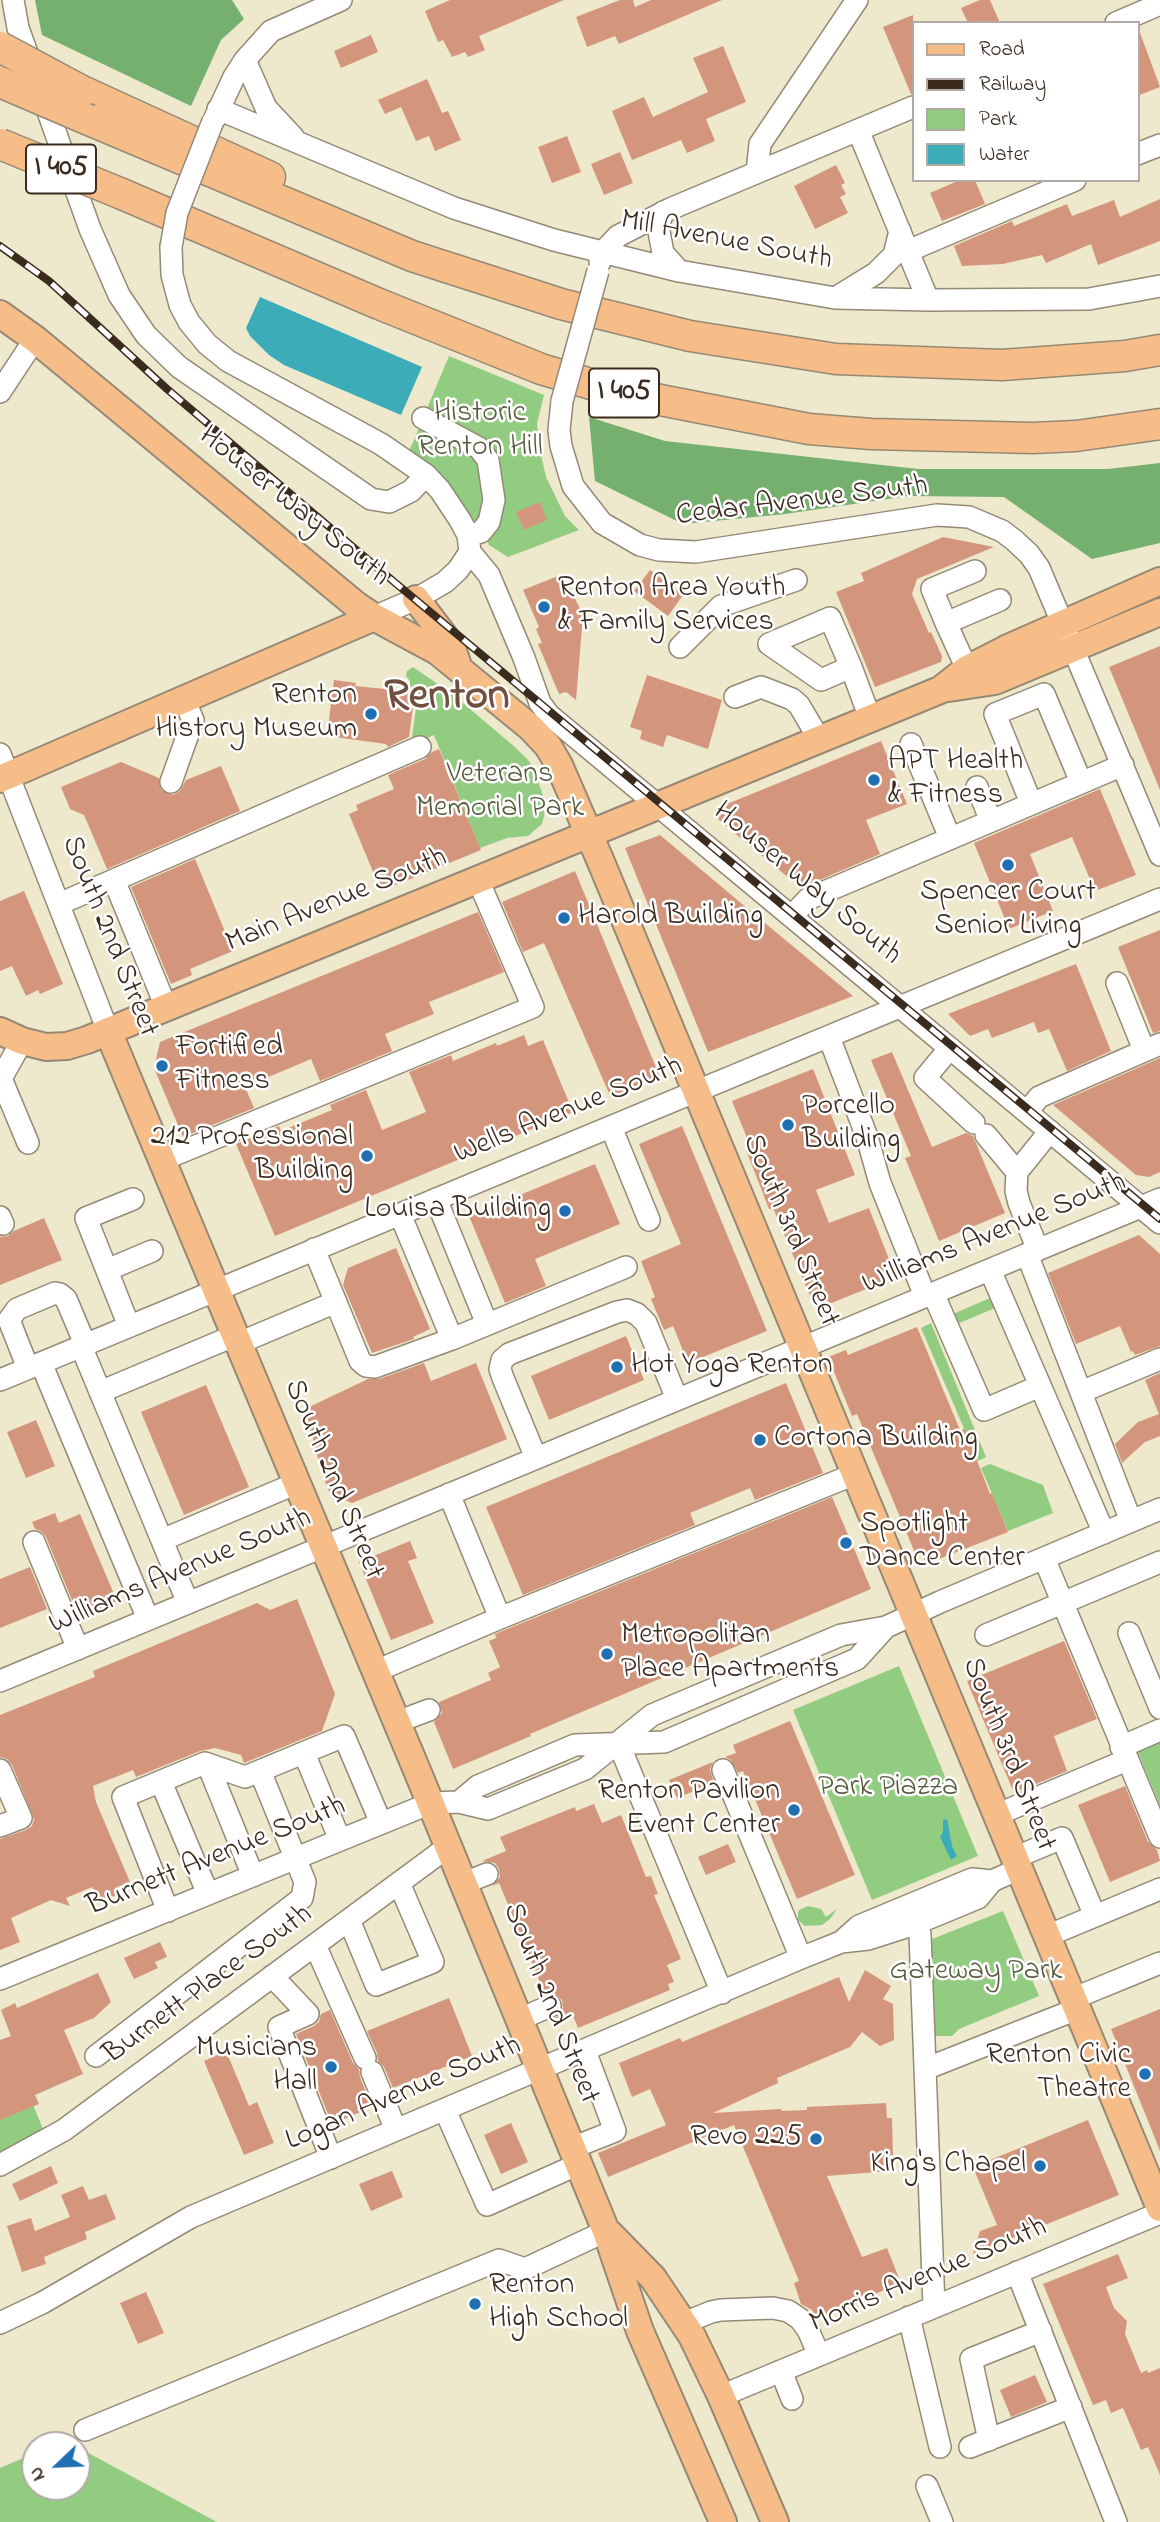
<!DOCTYPE html>
<html>
<head>
<meta charset="utf-8">
<style>
  body { margin:0 }
  #map { position:relative; width:1160px; height:2522px; overflow:hidden; background:#eee8cd; font-family:"Indie Flower",sans-serif }
  canvas { display:block }
  .legend { position:absolute; left:912px; top:21px; width:228px; height:161px; box-sizing:border-box; background:#fff; border:2px solid #b1aaa5; margin:0; padding:9px 12px; list-style:none; font-size:21px; color:#3b2a1e }
  .legend li { display:flex; align-items:center; gap:14px; height:35px }
  .legend b { width:35px; border:2px solid #b1aaa5 }
  .north { position:absolute; left:21px; top:2431px; width:70px; height:70px; box-sizing:border-box; background:#fff; border:2px solid #b1aaa5; border-radius:50%; rotate:247deg; font-size:19px; font-weight:700; line-height:28px; text-align:center; color:#3b2a1e }
  .north::after { content:''; display:block; margin:auto; width:24px; height:32px; background:#1f6fb2; clip-path:polygon(50% 0,100% 100%,50% 72%,0 100%) }
</style>
</head>
<body>
<div id="map">
<canvas width="1160" height="2522"></canvas>
<ul class="legend">
<li><b style="height:9px;background:#f7bd88"></b>Road</li>
<li><b style="height:9px;background:#3b2a1e"></b>Railway</li>
<li><b style="height:19px;background:#92cc80"></b>Park</li>
<li><b style="height:19px;background:#3cacb8"></b>Water</li>
</ul>
<div class="north">N</div>
</div>
<script>
const g = document.querySelector('canvas').getContext('2d');
g.lineJoin = 'round';
function fill(path, color) {
  g.fillStyle = color;
  g.fill(path, 'evenodd');
}
function poly(rows) {
  const path = new Path2D();
  for (const r of rows) {
    path.moveTo(r[0], r[1]);
    for (let i = 2; i < r.length; i += 2) path.lineTo(r[i], r[i + 1]);
  }
  return path;
}
function strokePath(path, color, width, dash) {
  g.strokeStyle = color;
  g.lineWidth = width;
  g.lineCap = dash ? 'butt' : 'round';
  g.setLineDash(dash || []);
  g.stroke(path);
}
function drawText(font, color, halo, rows, align = 'center') {
  g.font = font + ' "Indie Flower",sans-serif';
  g.lineWidth = 5;
  g.setLineDash([]);
  g.textBaseline = 'middle';
  g.strokeStyle = halo;
  g.fillStyle = color;
  for (const [text, x, y, turn = 0] of rows) {
    g.save();
    g.translate(x, y);
    g.rotate((+turn || 0) * Math.PI / 180);
    g.textAlign = isNaN(turn) ? turn : align;
    if (halo) g.strokeText(text, 0, 0);
    g.fillText(text, 0, 0);
    g.restore();
  }
}
fill(poly([
  [449,356,544,395,537,423,539,446,546,477,565,516,579,530,508,557,489,545,482,527,472,519,442,475,408,454],
  [413,667,451,693,516,748,530,762,541,789,546,807,542,824,528,836,507,838,480,848,434,735,411,745,418,693,416,688,410,687,410,681,406,676,407,671],
  [990,1298,995,1308,950,1327,946,1317],
  [931,1323,986,1457,978,1461,921,1328],
  [990,1464,1043,1485,1053,1513,1008,1531,981,1468],
  [899,1666,978,1856,872,1900,793,1710],
  [1160,1737,1160,1805,1136,1747],
  [808,1906,821,1909,826,1917,837,1909,830,1919,822,1925,805,1926,798,1920,798,1913,799,1910],
  [1003,1911,1039,1996,959,2029,952,2036,936,2036,934,2032,927,1941],
  [32,2102,45,2134,0,2157,0,2115],
  [77,2447,217,2522,0,2522,0,2468,35,2453,35,2487,77,2487]
]), '#92cc80');
fill(poly([
  [35,0,232,0,244,19,221,40,191,106,42,35],
  [589,417,665,441,918,469,1108,469,1160,463,1160,543,1092,559,1004,497,908,496,785,514,683,524,595,481]
]), '#75b06e');
fill(poly([
  [260,297,422,367,401,415,284,365,269,355,250,336,246,328],
  [947,1819,952,1846,957,1856,951,1860,940,1837,943,1832,943,1820]
]), '#3cacb8');
fill(poly([
  [450,0,564,0,479,36,485,50,468,57,465,52,452,57,443,40,438,42,425,11],
  [620,0,633,0,635,7,651,0,722,0,619,44,615,36,587,47,576,17],
  [980,0,990,0,1000,23,968,23,961,8],
  [913,15,913,94,911,94,883,27],
  [1139,30,1160,87,1137,96,1137,31],
  [371,35,378,52,341,68,334,51],
  [723,46,746,102,706,119,715,141,687,153,681,140,632,160,612,111,644,97,653,117,708,92,693,58],
  [427,79,442,113,448,111,461,140,435,151,429,136,416,141,401,107,385,114,378,100],
  [567,136,581,172,552,183,538,147],
  [620,152,633,183,604,195,591,164],
  [836,165,845,183,841,185,846,194,840,197,848,213,815,229,794,186],
  [960,180,975,180,985,204,942,221,930,193],
  [1160,199,1160,241,1098,265,1091,244,1046,263,1042,255,1003,264,962,266,954,246,1012,221,1014,226,1067,204,1072,216,1114,200,1120,217],
  [540,502,547,520,524,530,516,512],
  [943,537,994,547,917,579,912,594,929,633,931,632,942,656,941,662,875,687,836,592,864,581,861,573],
  [650,570,683,595,668,616,634,591],
  [563,574,583,615,576,700,566,692,559,694,538,644,542,643,536,629,539,627,523,590],
  [1160,646,1160,790,1109,667],
  [647,675,722,700,708,749,667,735,663,747,640,739,642,731,630,727],
  [334,680,356,683,355,686,415,692,409,737,388,747,386,744,327,736],
  [881,741,907,804,866,820,880,854,801,888,719,820,715,809],
  [439,749,481,850,381,891,349,814,358,810,356,805,394,789,388,775,425,759,432,752],
  [121,762,159,778,161,790,173,795,180,791,186,780,221,766,240,811,107,869,84,815,70,809,61,787],
  [1100,789,1136,875,1095,891,1072,837,1030,854,1053,911,1009,929,974,843],
  [660,835,754,914,853,996,708,1052,625,848],
  [195,859,233,951,190,969,192,975,171,984,131,887],
  [575,871,660,1077,611,1098,544,943,523,952,502,902],
  [24,891,63,984,40,994,38,990,26,996,12,966,0,971,0,901],
  [478,912,504,972,429,1002,434,1014,385,1034,392,1051,320,1081,311,1059,245,1087,254,1108,183,1137,154,1068,160,1042],
  [1160,930,1160,1031,1153,1033,1118,947],
  [1076,964,1111,1051,1067,1071,1049,1029,1038,1033,1034,1022,992,1038,988,1029,970,1036,948,1014],
  [524,1035,528,1046,543,1040,573,1112,275,1236,236,1144,279,1126,281,1131,332,1110,330,1105,366,1090,382,1130,426,1112,409,1072,451,1055,453,1061,496,1043,497,1046],
  [892,1052,932,1147,966,1133,973,1136,1005,1213,939,1241,905,1158,911,1156,871,1060],
  [1160,1058,1160,1172,1149,1177,1136,1175,1053,1105],
  [813,1069,855,1175,816,1190,829,1223,869,1208,896,1277,824,1306,814,1305,773,1208,769,1209,746,1150,751,1148,732,1101],
  [682,1126,767,1331,688,1363,673,1326,664,1330,651,1299,655,1297,641,1261,681,1244,639,1144],
  [595,1164,620,1224,535,1259,546,1286,505,1303,469,1216],
  [44,1218,62,1260,0,1285,0,1237,8,1236,14,1231],
  [1139,1235,1160,1254,1160,1346,1135,1355,1133,1351,1131,1352,1120,1326,1076,1344,1048,1273],
  [396,1248,430,1329,413,1337,414,1339,372,1353,343,1285,348,1268],
  [917,1327,960,1430,965,1429,990,1494,992,1493,1008,1532,926,1564,921,1551,915,1553,857,1414,852,1416,828,1357,846,1350,848,1355],
  [626,1336,644,1380,549,1420,531,1376],
  [424,1363,431,1381,476,1363,507,1439,352,1503,330,1493,323,1477,305,1409,368,1379,379,1379],
  [1160,1373,1160,1436,1145,1442,1122,1463,1115,1444,1138,1422,1159,1414,1145,1380],
  [786,1383,823,1473,755,1500,750,1488,690,1513,695,1525,523,1595,486,1507],
  [206,1385,249,1487,184,1515,141,1412],
  [36,1420,55,1466,26,1478,7,1432],
  [832,1497,871,1589,530,1734,531,1736,453,1769,434,1722,442,1713,439,1702,491,1680,488,1673,500,1667,489,1641,496,1638,495,1634],
  [55,1513,59,1523,80,1514,117,1601,79,1617,46,1537,41,1531,35,1529,32,1522],
  [410,1541,417,1558,408,1561,434,1623,391,1640,359,1562],
  [30,1567,47,1609,0,1628,0,1579],
  [297,1599,335,1694,322,1731,244,1763,241,1755,215,1748,200,1751,136,1777,133,1770,93,1786,96,1802,130,1882,117,1887,119,1894,99,1902,92,1887,66,1898,70,1906,51,1900,11,1918,20,1942,0,1950,0,1839,26,1830,32,1826,34,1819,12,1765,7,1759,0,1757,0,1715,95,1677,93,1671,257,1603,270,1610],
  [1064,1641,1097,1719,1054,1736,1067,1771,1014,1793,967,1681],
  [790,1721,855,1875,797,1899,743,1771,738,1773,731,1760,725,1757,736,1753,733,1745],
  [713,1762,710,1769,714,1783,677,1798,669,1780],
  [1125,1786,1148,1842,1157,1850,1160,1861,1110,1882,1078,1805],
  [594,1804,602,1823,621,1815,646,1877,651,1876,658,1894,654,1895,681,1959,667,1965,674,1982,668,1984,670,1990,578,2028,572,2013,555,2019,563,2008,562,2000,552,1993,545,1994,499,1883,492,1886,500,1877,499,1869,495,1863,482,1861,506,1851,500,1837,575,1807,576,1811],
  [728,1844,736,1862,706,1875,698,1857],
  [160,1942,167,1957,155,1962,158,1968,134,1979,124,1958],
  [865,1970,891,1986,883,1999,893,2004,894,2040,880,2046,862,2032,850,2047,777,2078,778,2083,713,2113,781,2109,782,2111,807,2110,807,2107,886,2103,887,2118,892,2118,893,2155,890,2155,890,2171,827,2176,862,2257,887,2248,901,2283,816,2319,812,2310,801,2304,794,2283,799,2281,734,2125,608,2177,598,2153,666,2125,650,2089,632,2097,619,2063,680,2038,682,2042,839,1977,849,2002],
  [98,1973,111,2002,94,2018,64,2030,83,2074,35,2095,39,2104,0,2120,0,2040,11,2036,1,2010,15,2003,17,2008],
  [449,1998,472,2056,393,2088,384,2067,378,2061,377,2053,367,2031],
  [1160,2009,1160,2151,1111,2029],
  [330,2010,353,2063,359,2069,360,2077,372,2107,332,2124,296,2034,314,2026,319,2022,321,2014],
  [226,2051,249,2106,257,2102,274,2143,244,2155,204,2061],
  [1088,2120,1119,2195,973,2254,980,2231,997,2225,973,2167],
  [511,2123,528,2162,501,2174,484,2135],
  [51,2166,58,2183,20,2201,12,2184],
  [392,2171,403,2197,371,2211,359,2184],
  [83,2186,89,2200,106,2194,116,2219,85,2232,87,2239,44,2257,46,2264,22,2272,7,2226,31,2218,35,2231,70,2217,61,2195],
  [1118,2254,1128,2278,1106,2287,1114,2308,1127,2321,1125,2334,1141,2373,1147,2370,1148,2373,1160,2368,1160,2475,1148,2447,1141,2450,1123,2408,1111,2413,1106,2400,1093,2405,1043,2284],
  [146,2292,164,2333,138,2344,120,2303],
  [1035,2375,1047,2402,1011,2417,1000,2390]
]), '#d4957d');
const minor = poly([
  [13,0,18,28,90,229,119,295,146,335,179,367,371,499,389,502,411,491,426,475],
  [1116,23,1160,4],
  [245,60,266,108,293,137],
  [218,109,454,208,554,240,679,271,835,298,928,300,1089,299,1160,286],
  [214,120,234,77,245,60,271,31,341,0],
  [858,130,928,300],
  [1137,154,1160,145],
  [757,172,760,144,857,0],
  [663,212,658,226,663,253,679,271],
  [171,247,172,275,180,305,189,322,207,344,228,361,381,444,426,475,440,490,460,520,468,535,470,552],
  [908,251,1075,180],
  [600,262,602,253,618,236,670,209,913,107],
  [837,297,876,273,894,255,900,231],
  [0,392,35,339],
  [562,401,559,430,561,446,573,486,602,523,640,545,659,550,696,552,937,515,969,517,1002,531,1014,540,1029,554,1039,568,1160,855],
  [423,418,479,448,488,460,494,500,489,522,481,532,468,535],
  [470,552,489,575,524,658,540,703,549,715,1160,1223],
  [374,617,416,599,445,582,458,570,470,552],
  [946,623,932,589,975,571],
  [680,647,721,606,796,580],
  [851,667,821,680,769,644,830,618,851,667,870,718],
  [967,669,946,623,1000,600],
  [735,697,761,687,792,699,799,705,819,739],
  [911,744,950,838],
  [0,754,108,1031],
  [171,782,193,720,184,700],
  [977,787,991,821],
  [1031,803,995,714,1044,694,1081,782],
  [114,880,166,1007],
  [59,904,420,747],
  [792,916,808,899,1123,765],
  [1117,983,1144,1050],
  [829,1037,867,1137,880,1183,925,1296],
  [950,1048,925,1078,974,1123],
  [0,1076,28,1143],
  [0,1076,4,1073,22,1041],
  [1027,1112,1039,1097,1160,1044],
  [611,1127,649,1220],
  [986,1135,1017,1172],
  [162,1160,533,1007,478,880],
  [436,1199,487,1324],
  [400,1214,452,1339,626,1267],
  [0,1217,3,1224],
  [314,1249,360,1361,366,1366,375,1367,452,1339],
  [1038,1250,1019,1203,1016,1191,1017,1172,1050,1131],
  [1027,1254,1131,1521],
  [107,1270,152,1251],
  [990,1270,1104,1533],
  [933,1293,984,1410,1040,1386],
  [129,1326,86,1218,133,1199],
  [239,1343,336,1302],
  [81,1346,188,1603],
  [41,1363,148,1619],
  [28,1368,9,1320,17,1309,55,1293,60,1294,66,1299,85,1344],
  [0,1380,1160,899],
  [100,1392,236,1335],
  [1081,1392,1160,1359],
  [536,1458,503,1378,500,1369,502,1360,509,1354,617,1312,627,1310,637,1314,646,1323,677,1399],
  [449,1494,500,1618],
  [162,1540,297,1483],
  [34,1542,78,1649],
  [1044,1558,1160,1837],
  [1129,1633,1160,1708],
  [986,1635,1160,1562],
  [376,1671,500,1618,855,1474],
  [0,1681,1160,1199],
  [397,1722,429,1710],
  [618,1742,722,1993],
  [1121,1747,1160,1730],
  [304,1753,340,1840],
  [208,1765,253,1876],
  [0,1770,21,1818,0,1826],
  [723,1770,801,1958],
  [161,1782,208,1894],
  [459,1802,478,1786,575,1745,664,1742,857,1659,886,1627],
  [996,1815,1127,1760],
  [1014,1858,1062,1838,1095,1916],
  [464,1883,487,1874],
  [168,1911,123,1797,205,1763,245,1777,344,1736,381,1823],
  [349,1920,376,1985,433,1962,399,1883],
  [915,1924,920,1934,934,2307],
  [1047,1936,1160,1889],
  [841,1942,859,1926,972,1879,992,1881,1019,1869],
  [315,1945,365,2058],
  [272,1976,308,2014,279,2027,331,2158],
  [0,1979,431,1803,459,1802,488,1809,585,1769,652,1715,841,1635,886,1627,940,1602,1160,1509],
  [1072,1999,1160,1963],
  [520,2019,550,2006],
  [96,2056,302,1898,305,1882,260,1771],
  [925,2069,1077,2009],
  [372,2072,396,2130],
  [445,2110,487,2205,579,2164],
  [572,2148,615,2131,585,2051],
  [0,2165,64,2130,449,1846],
  [1017,2272,1116,2522],
  [909,2317,940,2447],
  [0,2323,42,2303,191,2217,801,1958,841,1942,868,1939,915,1924,978,1898,992,1881],
  [684,2323,711,2312,721,2310,773,2308,788,2311,800,2319,808,2330,819,2355],
  [781,2371,792,2399],
  [721,2396,1160,2213],
  [85,2430,499,2260,525,2269,606,2231],
  [989,2440,971,2359,1041,2331],
  [970,2447,1071,2407],
  [927,2486,942,2522]
]);
const major = poly([
  [0,314,35,339,356,605,374,617,437,651,531,728,548,746,559,765,601,862,1160,2208],
  [416,599,451,645,457,663],
  [942,689,995,681,1160,612],
  [0,779,374,617],
  [0,1031,22,1041,46,1047,67,1046,87,1040,940,690,967,669,1006,649,1160,581],
  [108,1031,421,1780,572,2148,606,2231,640,2331,723,2522],
  [610,2234,653,2278,692,2336,721,2396,775,2522]
]);
const highway = poly([
  [82,91,270,177],
  [89,120,412,256,561,304,690,336,836,359,1002,365,1125,356,1160,350],
  [122,194,379,304,541,369,614,391,809,429,871,434,1033,438,1076,436,1160,424]
]);
strokePath(minor, '#948976', 24);
strokePath(major, '#948976', 30);
strokePath(highway, '#948976', 33);
strokePath(minor, '#fff', 21);
strokePath(major, '#f7bd88', 26);
strokePath(highway, '#f7bd88', 30);
const rail = poly([
  [0,246,49,281,167,389,393,581,1160,1219]
]);
strokePath(rail, '#3b2a1e', 8);
strokePath(rail, '#fff', 5, [16]);
const minorBridge = poly([
  [171,247,177,213,213,121],
  [562,401,598,271]
]);
const highwayBridge = poly([
  [0,47,82,91],
  [0,82,89,120],
  [0,144,122,194]
]);
strokePath(minorBridge, '#948976', 24, []);
strokePath(highwayBridge, '#948976', 33, []);
strokePath(minorBridge, '#fff', 21);
strokePath(highwayBridge, '#f7bd88', 30);
for (const [x, y, r, color] of [
  [544,607,7,"#1f6fb2"],
  [371,714,7,"#1f6fb2"],
  [874,780,7,"#1f6fb2"],
  [1008,865,7,"#1f6fb2"],
  [564,918,7,"#1f6fb2"],
  [162,1066,7,"#1f6fb2"],
  [788,1125,7,"#1f6fb2"],
  [367,1156,7,"#1f6fb2"],
  [565,1211,7,"#1f6fb2"],
  [617,1367,7,"#1f6fb2"],
  [760,1440,7,"#1f6fb2"],
  [846,1543,7,"#1f6fb2"],
  [607,1654,7,"#1f6fb2"],
  [794,1810,7,"#1f6fb2"],
  [331,2067,7,"#1f6fb2"],
  [1145,2074,7,"#1f6fb2"],
  [816,2139,7,"#1f6fb2"],
  [1040,2166,7,"#1f6fb2"],
  [475,2304,7,"#1f6fb2"]
]) {
  const dot = new Path2D();
  dot.arc(x, y, r, 0, 2 * Math.PI);
  g.fillStyle = color;
  g.fill(dot);
  strokePath(dot, '#fff', 2.5);
}
for (const [x, y, w] of [
  [61,169,70],
  [624,393,70]
]) {
  const box = new Path2D();
  box.roundRect(x - w / 2, y - 24.5, w, 49, 5);
  g.fillStyle = '#fff';
  g.fill(box);
  strokePath(box, '#3b2a1e', 2);
}
drawText('bold 28px', '#3b2a1e', null, [
  ["I 405",61,169],
  ["I 405",624,393]
]);
drawText('30px', '#3b2a1e', '#fff', [
  ["Mill Avenue South",726,242,11],
  ["Cedar Avenue South",802,503,-7],
  ["Houser Way South",293,508,39],
  ["Houser Way South",806,885,40],
  ["Main Avenue South",337,902,-22],
  ["South 2nd Street",108,937,68],
  ["Wells Avenue South",569,1112,-22],
  ["South 3rd Street",789,1231,67],
  ["Williams Avenue South",995,1235,-22],
  ["South 2nd Street",332,1480,67],
  ["Williams Avenue South",181,1573,-23],
  ["South 3rd Street",1007,1755,68],
  ["Burnett Avenue South",217,1858,-22],
  ["Burnett Place South",209,1986,-36],
  ["South 2nd Street",549,2004,68],
  ["Logan Avenue South",404,2095,-23],
  ["Morris Avenue South",929,2277,-23]
]);
drawText('30px', '#555b3b', '#fff', [
  ["Historic",480,415],
  ["Renton Hill",480,449],
  ["Veterans",500,776],
  ["Memorial Park",500,810],
  ["Park Piazza",888,1789],
  ["Gateway Park",976,1973]
]);
drawText('30px', '#3b2a1e', '#fff', [
  ["Renton Area Youth",558,590],
  ["& Family Services",558,624],
  ["Renton",357,697,"right"],
  ["History Museum",357,731,"right"],
  ["APT Health",888,763],
  ["& Fitness",888,797],
  ["Spencer Court",1008,894,"center"],
  ["Senior Living",1008,928,"center"],
  ["Harold Building",578,918],
  ["Fortified",176,1049],
  ["Fitness",176,1083],
  ["Porcello",802,1108],
  ["Building",802,1142],
  ["212 Professional",353,1139,"right"],
  ["Building",353,1173,"right"],
  ["Louisa Building",551,1211,"right"],
  ["Hot Yoga Renton",631,1367],
  ["Cortona Building",774,1440],
  ["Spotlight",860,1526],
  ["Dance Center",860,1560],
  ["Metropolitan",621,1637],
  ["Place Apartments",621,1671],
  ["Renton Pavilion",780,1793,"right"],
  ["Event Center",780,1827,"right"],
  ["Musicians",317,2050,"right"],
  ["Hall",317,2084,"right"],
  ["Renton Civic",1131,2057,"right"],
  ["Theatre",1131,2091,"right"],
  ["Revo 225",802,2139,"right"],
  ["King's Chapel",1026,2166,"right"],
  ["Renton",489,2287],
  ["High School",489,2321]
], 'left');
drawText('bold 44px', '#714f3f', '#fff', [
  ["Renton",447,700]
]);
</script>
</body>
</html>
